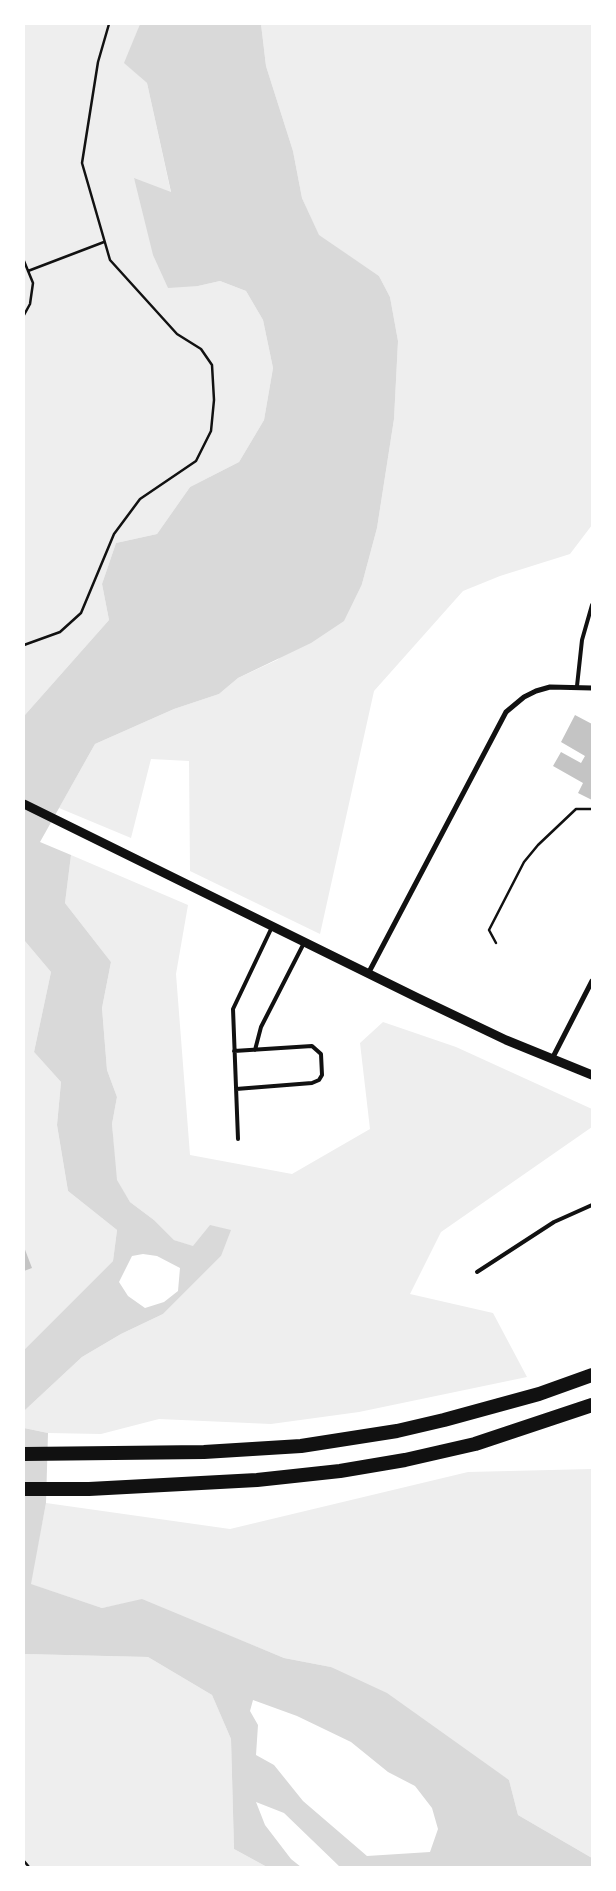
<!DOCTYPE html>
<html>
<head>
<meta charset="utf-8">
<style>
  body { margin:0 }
  #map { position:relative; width:616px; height:1891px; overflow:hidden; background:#fff; font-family:"DM Sans",sans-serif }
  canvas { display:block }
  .frame { position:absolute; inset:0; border:25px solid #fff; pointer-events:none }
</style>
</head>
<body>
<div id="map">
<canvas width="616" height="1891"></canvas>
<div class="frame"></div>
</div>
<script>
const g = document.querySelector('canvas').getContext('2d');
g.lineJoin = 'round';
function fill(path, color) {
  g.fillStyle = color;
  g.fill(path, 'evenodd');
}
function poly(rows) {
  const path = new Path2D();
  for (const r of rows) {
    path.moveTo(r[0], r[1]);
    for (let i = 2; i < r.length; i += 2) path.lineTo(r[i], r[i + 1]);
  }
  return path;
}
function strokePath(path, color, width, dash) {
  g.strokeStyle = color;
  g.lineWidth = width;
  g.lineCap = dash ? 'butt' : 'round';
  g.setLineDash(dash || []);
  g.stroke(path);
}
fill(poly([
  [24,24,140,24,125,63,147,83,171,193,134,179,198,286,220,281,246,291,263,320,273,368,264,420,239,462,190,487,157,534,116,543,102,584,109,620,24,716],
  [261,24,592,24,592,525,570,554,500,576,463,591,374,691,320,934,190,871,189,761,151,759,131,838,59,808,95,744,174,709,219,694,238,678,277,660,362,584,377,528,394,419,398,341,390,297,379,276,319,236,302,198,293,151,266,66],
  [71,855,188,905,176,974,190,1155,292,1174,370,1129,360,1043,383,1022,456,1047,592,1109,592,1127,441,1232,410,1294,493,1313,527,1377,359,1412,271,1424,159,1419,101,1434,48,1433,24,1428,24,1411,82,1357,121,1334,163,1314,221,1256,174,1240,154,1220,130,1202,116,1180,112,1124,117,1097,107,1070,102,1008,111,962,65,903],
  [24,940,51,972,34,1052,61,1082,57,1125,68,1191,117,1230,113,1261,24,1350],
  [592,1469,592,1858,518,1815,509,1780,331,1667,284,1658,142,1600,102,1608,30,1584,46,1503,230,1529,468,1472],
  [24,1654,148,1657,212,1695,231,1739,234,1849,267,1867,24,1867]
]), '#eee');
fill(poly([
  [140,24,261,24,266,66,293,151,302,198,319,235,379,276,390,297,398,341,394,419,377,528,362,584,344,621,311,643,238,678,219,694,174,709,95,744,40,842,71,855,65,903,111,962,102,1008,107,1070,117,1097,112,1124,117,1180,130,1202,154,1220,174,1240,193,1246,210,1225,231,1230,221,1256,163,1314,121,1334,82,1357,24,1411,24,1350,113,1261,117,1230,68,1191,57,1125,61,1082,34,1052,51,972,24,940,24,716,109,620,102,584,116,543,157,534,190,487,239,462,264,420,273,368,263,320,246,291,220,281,198,286,168,288,153,255,134,178,171,192,147,83,124,63],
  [143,1254,157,1256,180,1268,178,1291,164,1302,145,1308,128,1296,119,1282,132,1256],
  [24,1428,48,1433,46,1503,31,1584,102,1608,142,1599,284,1658,331,1667,387,1693,509,1780,518,1815,592,1858,592,1867,340,1867,284,1813,256,1802,265,1825,291,1859,301,1867,267,1867,234,1849,231,1739,212,1695,148,1657,24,1654],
  [253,1700,297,1716,351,1742,388,1772,415,1786,432,1808,438,1829,430,1852,367,1856,303,1801,274,1765,256,1755,258,1725,250,1711]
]), '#d9d9d9');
fill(poly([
  [575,715,592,724,592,800,578,793,583,783,553,766,561,752,581,763,585,756,561,742],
  [24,1247,32,1268,24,1271]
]), '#c4c4c4');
strokePath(poly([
  [24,261,33,283,30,304,24,315],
  [28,271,104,242],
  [24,645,60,632,81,613,114,534,140,499,196,461,211,431,214,400,212,365,201,349,177,334,110,260,82,163,98,62,109,24],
  [496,943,489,930,524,862,538,845,576,809,592,809],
  [24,1861,29,1867]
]), '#111', 2.5);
strokePath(poly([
  [577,686,582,640,592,605],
  [255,1050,261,1027,304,943],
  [234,1051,312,1046,321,1054,322,1075,319,1080,312,1083,236,1089],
  [238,1139,233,1009,272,927],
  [477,1272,554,1222,592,1205]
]), '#111', 4);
strokePath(poly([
  [369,972,506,712,524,697,536,691,550,687,592,688],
  [552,1059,592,981]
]), '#111', 5);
strokePath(poly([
  [24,804,418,998,506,1040,592,1075]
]), '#111', 9);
strokePath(poly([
  [24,1454,204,1452,301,1446,397,1431,444,1420,539,1394,592,1375],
  [24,1489,89,1489,257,1480,340,1471,405,1460,475,1444,592,1405]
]), '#111', 14);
</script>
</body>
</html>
